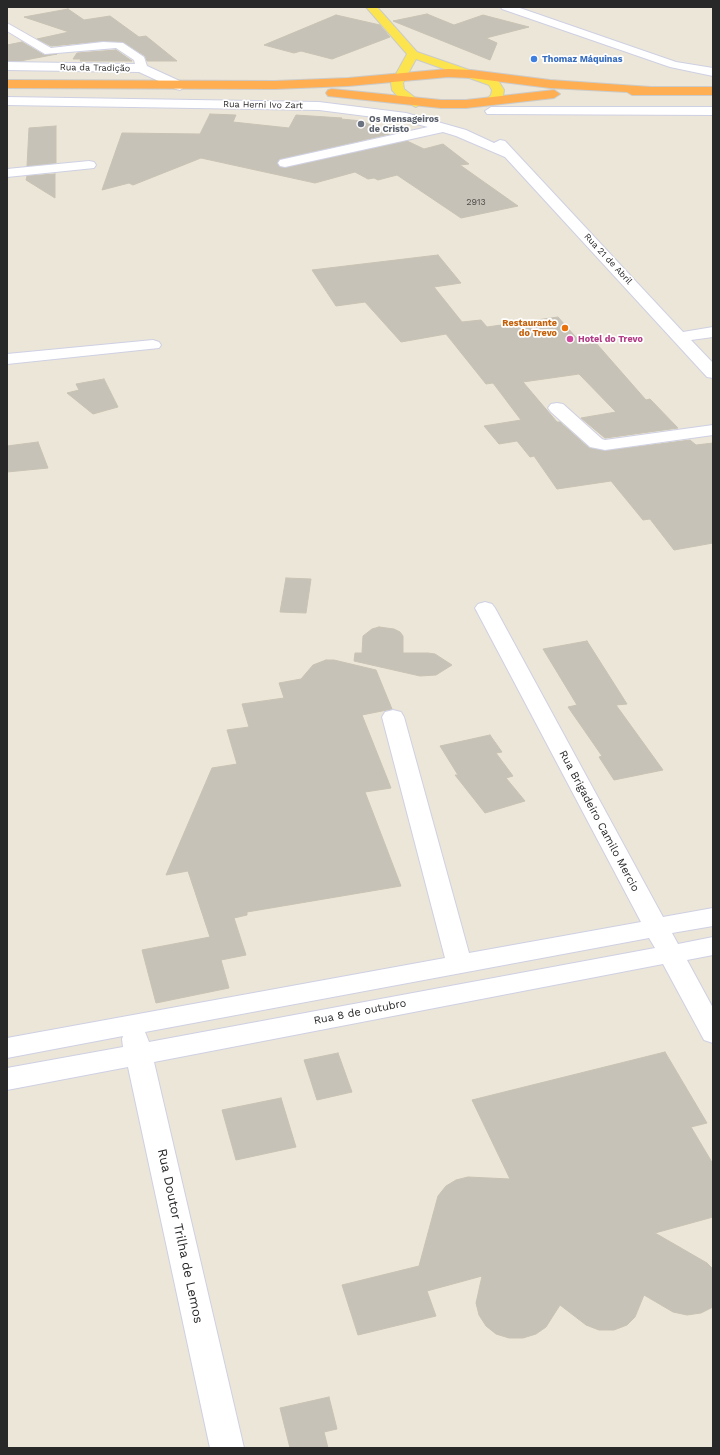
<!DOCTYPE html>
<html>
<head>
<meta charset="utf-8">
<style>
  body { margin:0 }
  #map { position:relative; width:720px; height:1455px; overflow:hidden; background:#ece6d8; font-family:"Work Sans",sans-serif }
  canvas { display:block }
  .frame { position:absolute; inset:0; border:8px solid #282828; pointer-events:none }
</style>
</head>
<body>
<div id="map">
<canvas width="720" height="1455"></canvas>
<div class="frame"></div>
</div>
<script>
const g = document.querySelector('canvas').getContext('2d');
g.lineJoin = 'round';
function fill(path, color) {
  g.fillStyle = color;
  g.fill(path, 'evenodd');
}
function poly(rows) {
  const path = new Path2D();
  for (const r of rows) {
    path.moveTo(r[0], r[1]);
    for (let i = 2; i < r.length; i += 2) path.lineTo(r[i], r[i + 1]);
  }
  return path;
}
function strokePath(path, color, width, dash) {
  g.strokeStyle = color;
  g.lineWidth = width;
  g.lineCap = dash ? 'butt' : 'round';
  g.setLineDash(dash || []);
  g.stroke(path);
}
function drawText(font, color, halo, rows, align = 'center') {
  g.font = font + ' "Work Sans",sans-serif';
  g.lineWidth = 3.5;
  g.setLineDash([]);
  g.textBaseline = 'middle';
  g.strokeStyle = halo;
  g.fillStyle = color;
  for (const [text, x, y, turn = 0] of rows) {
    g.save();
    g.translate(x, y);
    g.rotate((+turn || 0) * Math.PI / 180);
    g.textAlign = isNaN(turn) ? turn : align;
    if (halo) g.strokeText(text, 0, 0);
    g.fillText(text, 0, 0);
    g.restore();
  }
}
const building = poly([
  [68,9,84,20,110,16,139,37,146,36,177,61,147,61,145,56,123,42,103,41,51,46,37,39,69,32,24,17,68,9],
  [427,14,454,25,483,15,529,27,486,38,497,43,490,60,393,21,427,14],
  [336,15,380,25,390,37,332,59,301,51,294,53,264,45,336,15],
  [22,42,44,55,57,54,20,61,7,61,7,45,22,42],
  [116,50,132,61,80,61,81,59,73,59,77,53,116,50],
  [210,114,236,115,233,122,289,128,296,115,342,118,341,119,362,121,390,134,280,159,277,164,280,167,285,168,407,141,424,149,443,144,469,164,460,165,518,206,461,218,397,175,378,180,374,178,368,179,355,172,315,183,201,158,133,185,129,183,102,190,122,133,200,134,210,114],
  [56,126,56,163,27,166,29,128,56,126],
  [55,174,55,198,26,180,27,176,55,174],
  [438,255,461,283,434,287,462,322,481,320,487,327,558,317,583,345,596,343,646,400,650,399,678,428,605,438,581,418,616,412,579,374,523,382,557,422,560,422,589,448,605,451,690,440,696,445,713,443,713,543,674,550,650,519,643,520,611,481,557,489,534,456,530,457,517,441,499,444,484,426,521,420,493,383,486,384,446,334,401,342,365,302,336,306,312,270,438,255],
  [104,379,118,407,93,414,67,393,79,390,76,384,104,379],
  [38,442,48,468,7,472,7,446,38,442],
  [286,578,311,579,306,613,280,612,286,578],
  [379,627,394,629,400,632,403,636,403,653,428,653,435,654,452,665,436,675,420,676,354,661,355,653,362,653,363,636,372,629,379,627],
  [587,641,627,704,616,705,663,770,614,780,599,757,602,756,568,707,577,705,543,649,587,641],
  [326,660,334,660,376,670,392,709,362,715,391,788,365,792,401,886,247,912,247,915,234,918,246,955,221,960,229,988,156,1003,142,950,210,937,188,871,166,875,212,768,237,764,227,730,249,727,242,704,284,698,279,683,301,679,313,665,326,660],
  [490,735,502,752,496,753,513,776,506,778,525,801,485,813,455,775,458,775,440,746,490,735],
  [665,1052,707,1123,691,1127,713,1164,713,1217,655,1233,707,1263,713,1269,713,1307,701,1313,687,1315,673,1312,644,1295,635,1317,627,1325,614,1330,599,1330,586,1325,560,1305,546,1327,536,1334,523,1338,509,1338,496,1334,486,1326,479,1315,476,1303,482,1276,427,1291,436,1316,358,1335,342,1285,419,1266,438,1196,446,1186,456,1180,468,1177,510,1179,472,1100,665,1052],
  [338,1053,352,1092,317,1100,304,1060,338,1053],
  [281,1098,296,1147,236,1160,222,1110,281,1098],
  [329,1397,337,1429,324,1432,328,1448,290,1448,280,1408,329,1397]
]);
fill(building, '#c7c2b8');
strokePath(building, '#c7c2b2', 1);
const minor = poly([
  [501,7,517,7,676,62,713,68,713,76,670,67,502,9,501,7],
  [7,23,51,48,103,42,123,43,144,57,147,66,184,83,186,86,180,90,176,89,139,72,7,70,7,62,135,64,134,60,116,48,45,54,7,31,7,23],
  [7,97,319,102,406,113,466,130,494,143,500,140,505,141,683,332,713,327,713,337,691,340,713,363,713,378,707,377,505,157,456,136,443,132,285,167,280,166,278,163,280,160,428,127,405,121,319,110,7,105,7,97],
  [491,107,713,107,713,115,487,114,485,111,491,107],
  [89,161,94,162,96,165,94,168,7,177,7,169,89,161],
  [153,340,159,342,161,345,159,348,7,364,7,354,153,340],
  [557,403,563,404,602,439,605,440,713,425,713,435,605,450,590,447,551,412,548,408,551,404,557,403],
  [485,602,492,604,495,608,663,917,713,908,713,926,672,933,678,944,713,937,713,955,687,960,713,1008,713,1043,704,1040,663,964,154,1062,244,1448,210,1448,128,1067,7,1090,7,1068,123,1047,122,1039,123,1036,7,1058,7,1038,445,958,382,717,385,712,393,710,401,712,404,717,469,953,641,922,475,608,478,604,485,602],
  [649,938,655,948,149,1042,145,1032,649,938]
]);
const major = poly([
  [366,7,377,7,417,52,498,80,504,90,503,96,495,104,487,104,485,101,491,95,492,90,489,85,416,59,403,83,404,89,422,103,416,107,400,99,392,90,391,83,407,54,366,7]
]);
const highway = poly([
  [448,69,471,70,550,80,651,87,713,87,713,95,632,95,627,92,550,88,471,78,448,77,348,86,275,89,7,88,7,80,275,81,348,78,448,69],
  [332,89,441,100,466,100,554,90,560,94,554,98,466,108,441,108,328,96,326,93,328,90,332,89]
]);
strokePath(minor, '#ced0e3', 2);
strokePath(major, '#cbcbcb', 2);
strokePath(highway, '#cbcbcb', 2);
fill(minor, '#fff');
fill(major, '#fce44e');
fill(highway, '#ffae51');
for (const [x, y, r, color] of [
  [534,59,4,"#3f7fe0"],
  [361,124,4,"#6b7280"],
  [565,328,4,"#e8710a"],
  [570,339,4,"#d1479c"]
]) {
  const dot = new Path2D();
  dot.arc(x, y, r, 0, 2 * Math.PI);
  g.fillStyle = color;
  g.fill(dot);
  strokePath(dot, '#fff', 1.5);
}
drawText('bold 9px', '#366cbe', '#fff', [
  ["Thomaz Máquinas",542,59]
], 'left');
drawText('9px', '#282828', '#fff', [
  ["Rua da Tradição",95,68,1],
  ["Rua Herni Ivo Zart",263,105,1],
  ["Rua 21 de Abril",608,259,47]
]);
drawText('bold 9px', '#5b616d', '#fff', [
  ["Os Mensageiros",369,119],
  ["de Cristo",369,129]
], 'left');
drawText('9px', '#504e4c', null, [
  ["2913",476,202]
]);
drawText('bold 9px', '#c56008', '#fff', [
  ["Restaurante",557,323],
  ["do Trevo",557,333]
], 'right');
drawText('bold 9px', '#b23c85', '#fff', [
  ["Hotel do Trevo",578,339]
], 'left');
drawText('11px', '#282828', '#fff', [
  ["Rua Brigadeiro Camilo Mercio",599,821,62],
  ["Rua 8 de outubro",360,1012,-11]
]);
drawText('13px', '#282828', '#fff', [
  ["Rua Doutor Trilha de Lemos",180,1236,78]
]);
</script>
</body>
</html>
